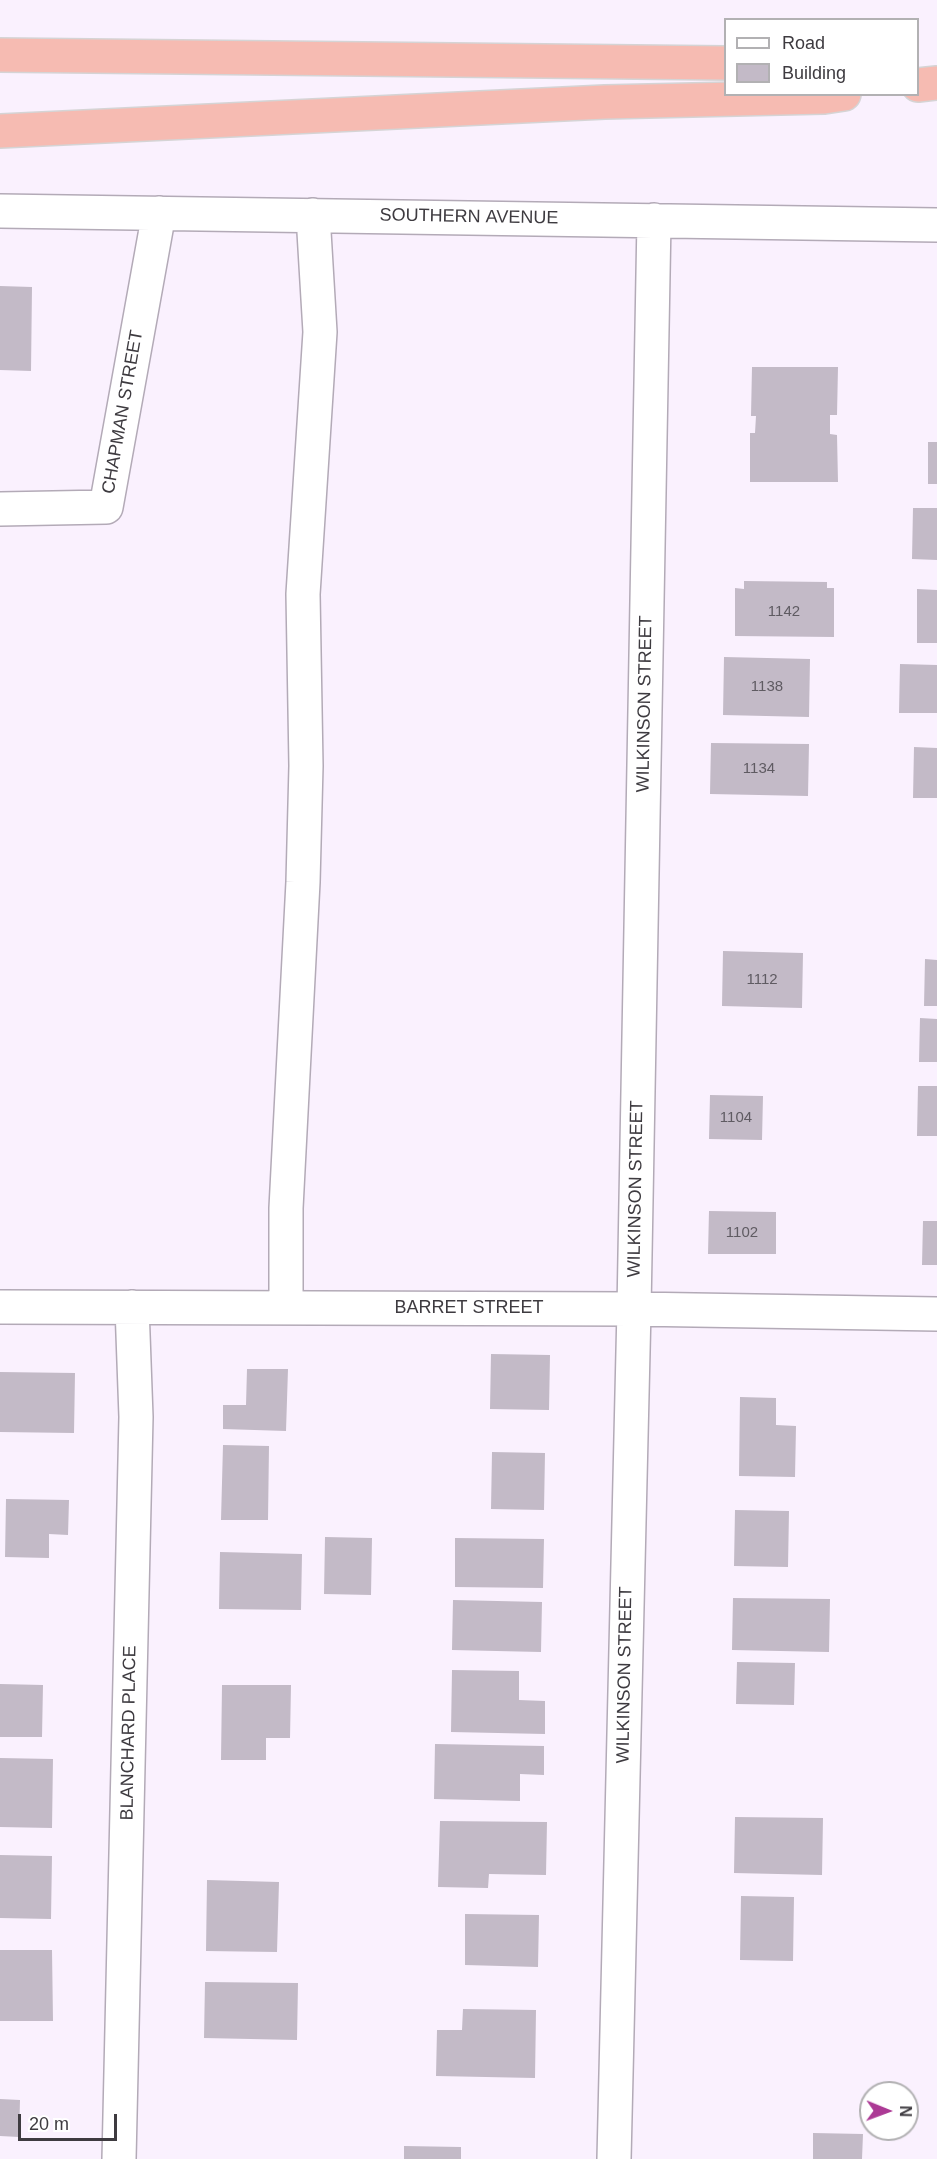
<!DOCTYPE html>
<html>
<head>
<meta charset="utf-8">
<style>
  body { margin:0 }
  #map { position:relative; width:937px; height:2159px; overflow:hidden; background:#faf1fe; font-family:Arial,sans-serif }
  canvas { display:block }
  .legend { position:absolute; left:724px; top:18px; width:195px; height:78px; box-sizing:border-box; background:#fff; border:2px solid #b2b1b3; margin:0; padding:8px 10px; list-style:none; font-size:18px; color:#3e3b40 }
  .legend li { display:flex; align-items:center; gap:12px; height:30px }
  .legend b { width:30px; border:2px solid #b2b1b3 }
  .north { position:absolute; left:859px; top:2081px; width:60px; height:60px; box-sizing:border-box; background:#fff; border:2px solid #b2b1b3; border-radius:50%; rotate:91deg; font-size:16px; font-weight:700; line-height:24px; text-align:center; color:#3e3b40 }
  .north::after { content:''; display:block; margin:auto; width:21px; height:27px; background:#ac3a95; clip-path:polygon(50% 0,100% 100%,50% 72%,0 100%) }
  .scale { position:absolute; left:18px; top:2114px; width:99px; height:27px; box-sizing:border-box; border:3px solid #3e3b40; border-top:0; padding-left:8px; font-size:18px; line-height:21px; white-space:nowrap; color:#3e3b40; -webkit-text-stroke:4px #fff; paint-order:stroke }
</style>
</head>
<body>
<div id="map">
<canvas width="937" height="2159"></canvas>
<ul class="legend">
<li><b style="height:8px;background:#fff"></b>Road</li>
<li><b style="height:16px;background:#c3bac7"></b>Building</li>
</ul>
<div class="north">N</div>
<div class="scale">20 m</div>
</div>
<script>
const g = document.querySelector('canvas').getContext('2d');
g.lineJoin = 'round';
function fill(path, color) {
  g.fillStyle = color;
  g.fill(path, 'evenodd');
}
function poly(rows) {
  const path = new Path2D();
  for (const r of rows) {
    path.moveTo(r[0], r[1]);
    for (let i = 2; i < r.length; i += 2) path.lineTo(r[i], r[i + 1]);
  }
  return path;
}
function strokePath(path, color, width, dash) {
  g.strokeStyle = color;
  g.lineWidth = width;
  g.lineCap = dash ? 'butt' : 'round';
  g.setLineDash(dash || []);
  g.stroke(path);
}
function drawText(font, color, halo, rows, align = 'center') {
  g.font = font + ' Arial,sans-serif';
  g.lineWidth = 4.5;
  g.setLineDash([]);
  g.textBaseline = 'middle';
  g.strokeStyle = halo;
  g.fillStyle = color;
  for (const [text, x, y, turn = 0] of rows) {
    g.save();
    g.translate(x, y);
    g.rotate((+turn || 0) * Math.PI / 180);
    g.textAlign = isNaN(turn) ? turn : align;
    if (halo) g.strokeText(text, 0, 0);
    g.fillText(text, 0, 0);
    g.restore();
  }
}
fill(poly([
  [0,286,32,287,31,371,0,370],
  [752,367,838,367,837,415,830,415,830,434,837,435,838,482,750,482,750,433,755,433,756,416,751,416],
  [928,442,937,442,937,484,928,484],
  [913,508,937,508,937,560,912,559],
  [744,581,827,582,827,588,834,588,834,637,735,636,735,588,744,589],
  [917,589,937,590,937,643,917,643],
  [724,657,810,659,809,717,723,715],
  [900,664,937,665,937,713,899,713],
  [711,743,809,744,808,796,710,794],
  [914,747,937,748,937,798,913,798],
  [723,951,803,953,802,1008,722,1006],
  [925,959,937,960,937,1006,924,1006],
  [920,1018,937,1019,937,1062,919,1062],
  [918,1086,937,1086,937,1136,917,1136],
  [710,1095,763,1096,762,1140,709,1139],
  [709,1211,776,1212,776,1254,708,1254],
  [923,1221,937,1221,937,1265,922,1265],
  [491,1354,550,1355,549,1410,490,1409],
  [247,1369,288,1369,286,1431,223,1429,223,1405,246,1405],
  [0,1372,75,1373,74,1433,0,1432],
  [740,1397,776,1398,776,1425,796,1426,795,1477,739,1476],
  [223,1445,269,1446,268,1520,221,1520],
  [492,1452,545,1453,544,1510,491,1509],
  [6,1499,69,1500,68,1535,49,1534,49,1558,5,1557],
  [735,1510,789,1511,788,1567,734,1566],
  [325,1537,372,1538,371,1595,324,1594],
  [455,1538,544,1539,543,1588,455,1587],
  [220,1552,302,1554,301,1610,219,1609],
  [733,1598,830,1599,829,1652,732,1650],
  [453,1600,542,1602,541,1652,452,1650],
  [737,1662,795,1663,794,1705,736,1704],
  [452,1670,519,1671,519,1700,545,1701,545,1734,451,1732],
  [0,1684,43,1685,42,1737,0,1737],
  [222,1685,291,1685,290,1738,266,1738,266,1760,221,1760],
  [435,1744,544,1746,544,1775,520,1774,520,1801,434,1799],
  [0,1758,53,1759,52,1828,0,1827],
  [735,1817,823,1818,822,1875,734,1873],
  [440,1821,547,1822,546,1875,489,1874,488,1888,438,1887],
  [0,1855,52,1856,51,1919,0,1918],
  [207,1880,279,1882,277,1952,206,1951],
  [741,1896,794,1897,793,1961,740,1960],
  [465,1914,539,1915,538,1967,465,1965],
  [0,1950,52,1950,53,2021,0,2021],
  [205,1982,298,1983,297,2040,204,2038],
  [463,2009,536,2010,535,2078,436,2076,437,2030,462,2030],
  [0,2099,20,2100,19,2137,0,2136],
  [813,2133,863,2134,862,2159,813,2159],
  [404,2146,461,2147,461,2159,404,2159]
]), '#c3bac7');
const minor = poly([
  [0,211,937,225],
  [0,509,106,507,159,213],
  [0,1307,634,1309,937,1314],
  [286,1308,286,1208,303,882,306,766,303,594,320,332,313,215],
  [119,2159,136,1417,132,1307],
  [614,2159,634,1309,654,220]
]);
const highway = poly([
  [0,55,726,63],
  [918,85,937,83],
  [0,131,605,102,824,97,844,94]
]);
strokePath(minor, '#b3aab7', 36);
strokePath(highway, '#d5d4d5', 36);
strokePath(minor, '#fff', 33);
strokePath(highway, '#f6bbb2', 33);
drawText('15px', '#5f5b62', null, [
  ["1142",784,612],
  ["1138",767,687],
  ["1134",759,769],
  ["1112",762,980],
  ["1104",736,1118],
  ["1102",742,1233]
]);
drawText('18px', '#3e3b40', '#fff', [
  ["SOUTHERN AVENUE",469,217,1],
  ["CHAPMAN STREET",123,412,-80],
  ["WILKINSON STREET",645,704,-89],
  ["WILKINSON STREET",636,1189,-89],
  ["BARRET STREET",469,1308],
  ["WILKINSON STREET",625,1675,-89],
  ["BLANCHARD PLACE",129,1733,-89]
]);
</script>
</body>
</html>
